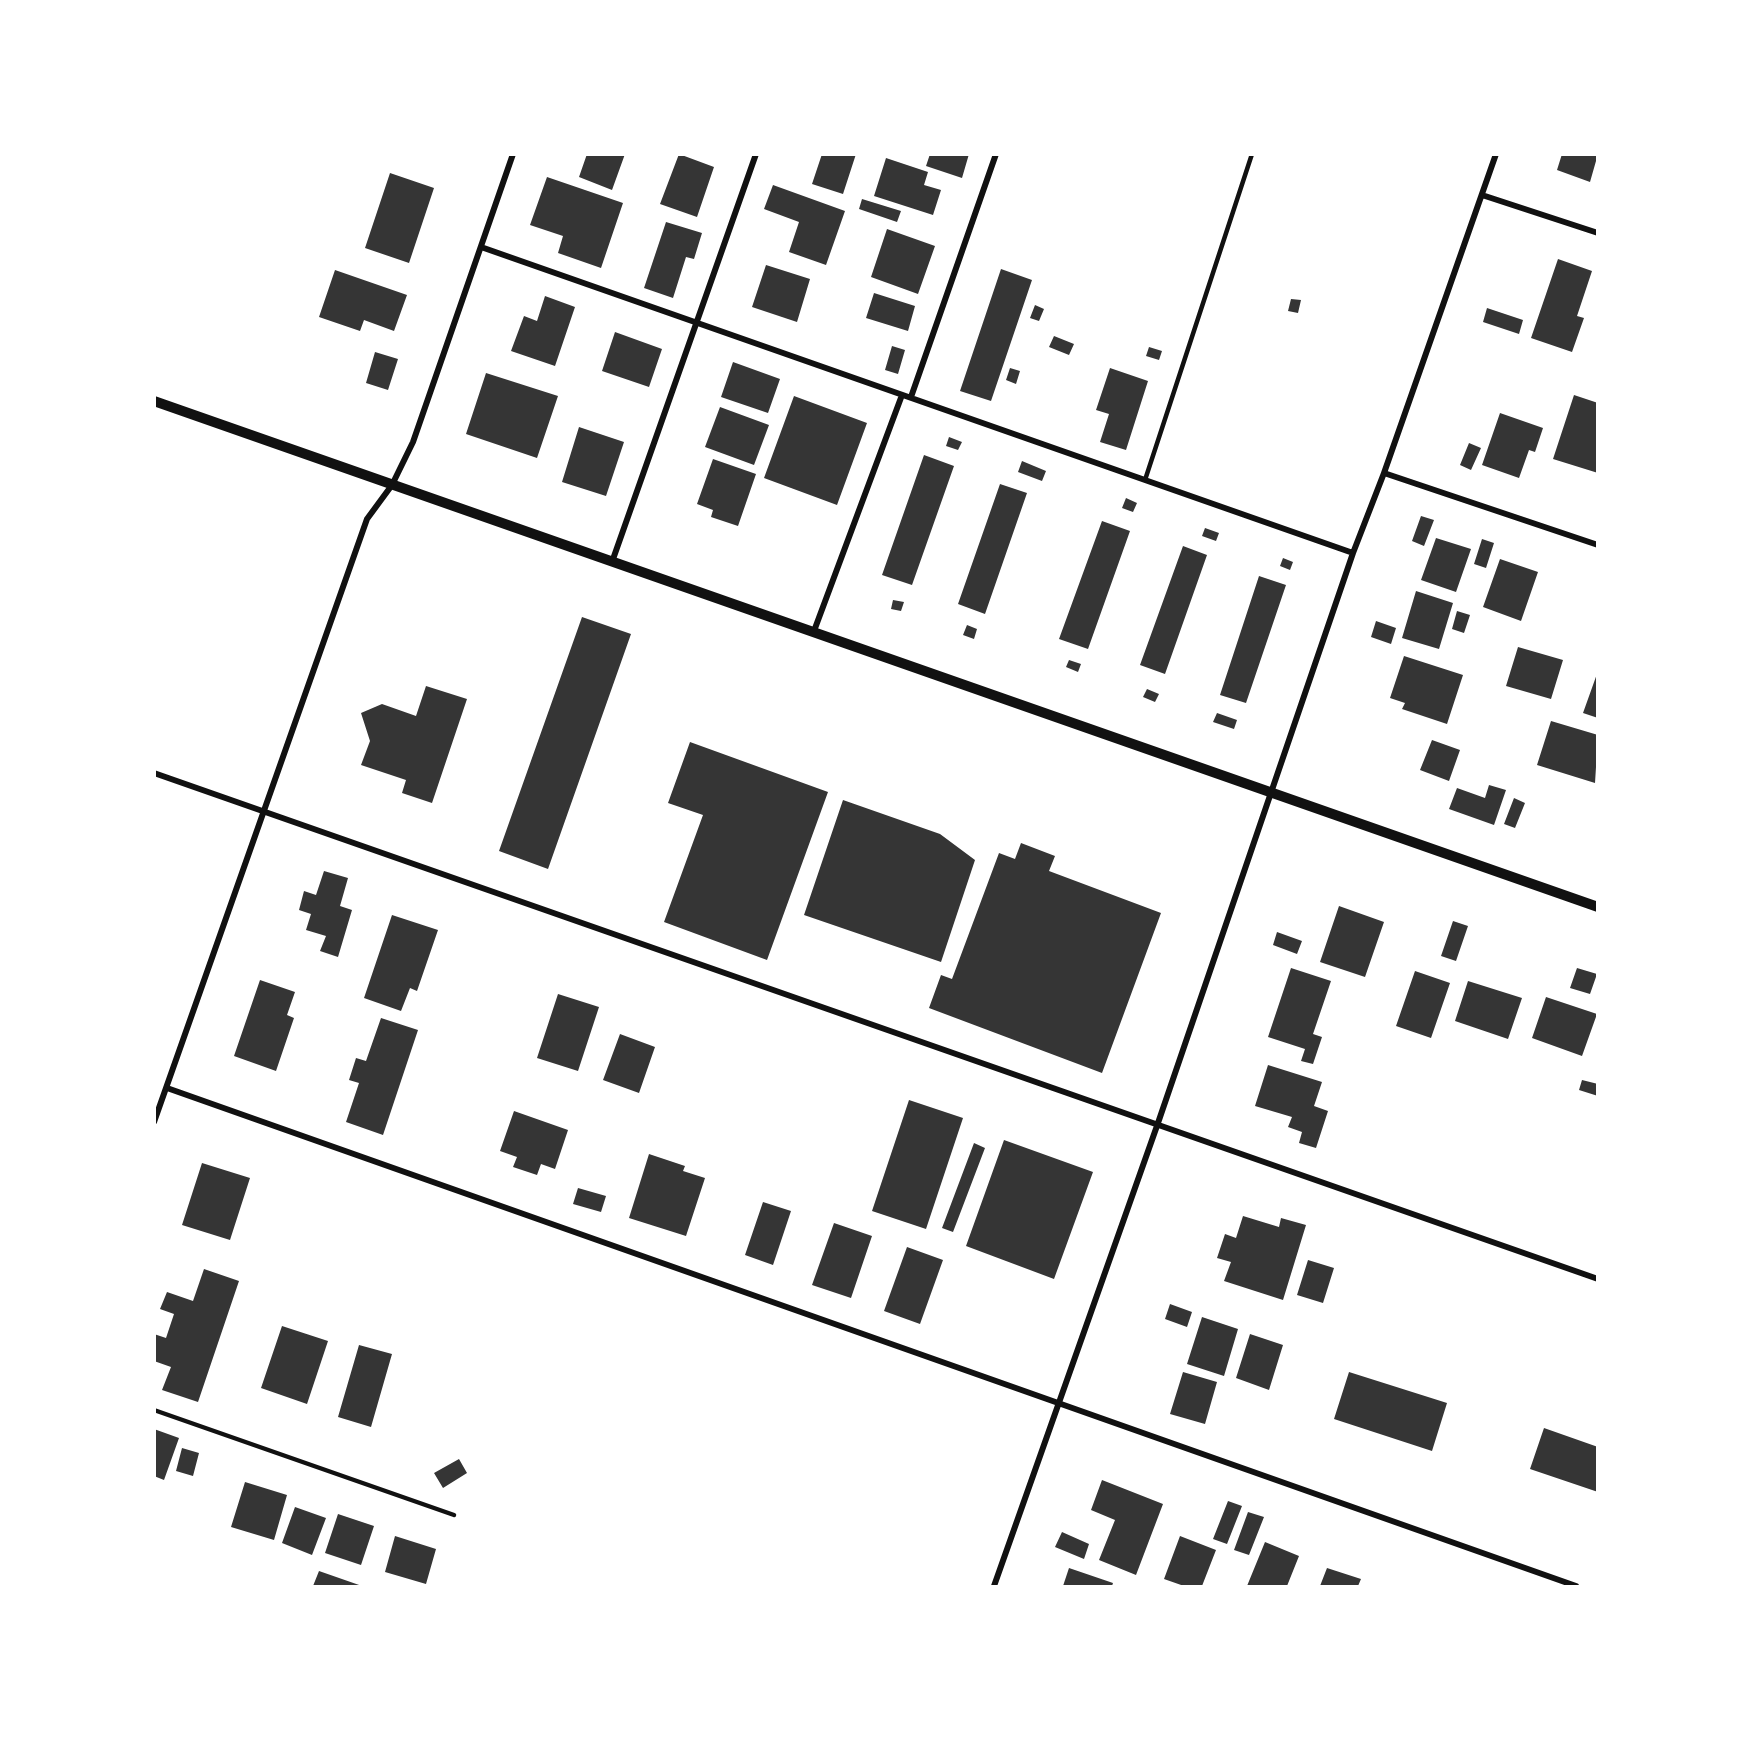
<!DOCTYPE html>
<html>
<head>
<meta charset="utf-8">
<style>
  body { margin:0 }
  #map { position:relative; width:1752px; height:1741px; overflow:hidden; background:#fff; font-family:"Zilla Slab",serif }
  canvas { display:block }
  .frame { position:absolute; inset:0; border:156px solid #fff; pointer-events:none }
</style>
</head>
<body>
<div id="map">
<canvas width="1752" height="1741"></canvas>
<div class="frame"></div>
</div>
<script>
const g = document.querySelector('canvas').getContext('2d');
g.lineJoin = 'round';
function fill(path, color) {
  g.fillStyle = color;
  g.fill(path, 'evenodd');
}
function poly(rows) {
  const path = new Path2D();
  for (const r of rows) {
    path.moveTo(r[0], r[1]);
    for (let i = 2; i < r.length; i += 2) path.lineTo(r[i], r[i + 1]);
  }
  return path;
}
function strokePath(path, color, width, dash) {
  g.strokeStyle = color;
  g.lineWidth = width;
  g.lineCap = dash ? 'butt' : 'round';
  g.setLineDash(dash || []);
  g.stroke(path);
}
fill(poly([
  [587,154,625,154,612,190,579,177],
  [679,154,714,167,697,217,660,204],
  [822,154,856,154,843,194,812,184],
  [930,154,969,154,962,178,926,166],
  [1562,154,1598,154,1590,182,1557,170],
  [886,158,928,172,924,185,941,190,933,215,874,196],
  [390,173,434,188,409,263,365,248],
  [547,177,623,203,601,268,558,253,563,236,530,225],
  [773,185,845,211,826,265,789,252,799,222,764,209],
  [862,199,901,211,897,222,859,209],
  [666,222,702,233,694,259,686,257,673,298,644,288],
  [887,229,935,246,918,294,871,277],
  [1558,259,1592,271,1577,316,1584,318,1572,352,1531,338],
  [766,265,810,279,797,322,752,307],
  [1001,269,1032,280,991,401,960,391],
  [335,270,407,295,394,331,364,320,360,331,319,317],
  [874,293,915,306,908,331,866,318],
  [545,296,575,307,555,366,511,351,524,316,537,321],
  [1291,299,1301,300,1298,313,1288,311],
  [1035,305,1044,309,1039,321,1030,318],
  [1487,308,1523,320,1519,334,1483,322],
  [615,332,662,349,649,387,602,371],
  [1054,336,1074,344,1069,355,1049,347],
  [892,346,905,350,898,374,885,370],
  [1149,347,1162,351,1159,360,1146,356],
  [375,352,398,359,388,390,366,383],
  [733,362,780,379,768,413,721,397],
  [1010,368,1020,371,1016,384,1006,380],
  [1110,368,1148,381,1126,450,1100,442,1109,414,1096,410],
  [486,373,558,396,537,458,466,434],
  [1574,395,1598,403,1598,473,1553,459],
  [794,396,867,423,837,505,764,478],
  [720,407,769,425,754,465,705,447],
  [1500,413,1543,428,1535,452,1529,450,1519,478,1482,465],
  [579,427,624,442,606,496,562,482],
  [949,437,962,442,958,450,946,446],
  [1469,443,1481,448,1471,470,1460,465],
  [924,455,954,466,912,585,882,575],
  [713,459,756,474,738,526,711,517,713,510,697,504],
  [1022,461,1046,471,1042,481,1018,472],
  [1000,484,1027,493,985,614,958,604],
  [1126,498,1137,503,1133,512,1122,508],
  [1421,516,1434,520,1424,546,1412,541],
  [1102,521,1130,531,1088,649,1059,639],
  [1205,528,1219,533,1216,541,1202,536],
  [1436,538,1471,549,1456,592,1421,580],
  [1482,539,1494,543,1486,568,1474,564],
  [1183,546,1207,555,1165,674,1140,665],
  [1283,558,1293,562,1290,570,1280,566],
  [1500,559,1538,572,1521,621,1483,607],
  [1259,576,1286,585,1246,703,1220,695],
  [1416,591,1453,603,1439,649,1402,638],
  [893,600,904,602,901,611,891,609],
  [1457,611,1470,615,1464,633,1452,629],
  [582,617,631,634,548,869,499,851],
  [1376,621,1396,628,1391,644,1371,637],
  [967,625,977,629,974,639,963,635],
  [1518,647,1563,660,1551,699,1506,686],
  [1404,656,1463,675,1447,724,1402,709,1405,703,1390,698],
  [1069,660,1081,664,1078,672,1066,667],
  [1598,671,1598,718,1583,713],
  [426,686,467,699,432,803,402,793,406,780,361,765,370,741,361,713,382,704,416,716],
  [1147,689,1159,694,1155,702,1143,697],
  [1217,713,1237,720,1234,729,1213,722],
  [1551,721,1598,735,1595,783,1537,765],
  [1432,740,1460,750,1449,781,1420,770],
  [690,742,828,792,767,960,664,922,703,815,668,803],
  [1489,785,1506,790,1494,825,1449,809,1457,788,1485,798],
  [1514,798,1525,803,1515,828,1504,824],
  [843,800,940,834,975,860,941,962,804,915],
  [1021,843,1055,856,1049,871,1161,913,1102,1073,929,1008,941,975,952,979,999,853,1015,859],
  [324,871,348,878,340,906,352,910,338,957,320,951,326,936,306,930,311,914,299,910,304,891,316,895],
  [1339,906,1384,922,1365,977,1320,962],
  [392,915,438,930,417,991,410,988,401,1011,364,998],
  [1453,921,1468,926,1456,961,1441,956],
  [1277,932,1302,941,1297,954,1273,945],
  [1291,968,1331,981,1313,1034,1322,1037,1313,1064,1301,1061,1305,1049,1268,1037],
  [1577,968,1597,974,1590,994,1570,988],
  [1415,971,1450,983,1431,1038,1396,1026],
  [260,980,295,992,287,1015,294,1018,276,1071,234,1056],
  [1468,981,1522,998,1508,1039,1455,1021],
  [558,994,599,1007,578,1071,537,1058],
  [1546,997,1597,1014,1582,1056,1532,1038],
  [381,1018,418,1030,383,1135,346,1122,359,1083,349,1080,356,1058,366,1061],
  [620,1034,655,1047,639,1093,603,1080],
  [1268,1065,1322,1082,1314,1106,1328,1111,1316,1148,1299,1143,1302,1132,1288,1127,1292,1117,1255,1106],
  [1582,1080,1598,1084,1598,1096,1579,1090],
  [909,1100,963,1118,926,1229,872,1211],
  [514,1111,568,1130,555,1169,541,1164,537,1175,513,1167,517,1157,500,1151],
  [1004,1140,1093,1172,1054,1279,966,1246],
  [974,1143,985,1148,953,1232,942,1228],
  [649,1154,685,1166,683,1171,705,1178,686,1236,629,1218],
  [202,1163,250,1178,230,1240,182,1225],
  [578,1188,606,1196,601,1212,573,1204],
  [763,1202,791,1211,773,1265,745,1255],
  [1243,1216,1279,1227,1281,1218,1306,1225,1283,1300,1224,1281,1231,1262,1217,1258,1225,1234,1236,1238],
  [834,1223,872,1236,851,1298,812,1285],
  [907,1247,943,1260,920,1324,884,1311],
  [1308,1260,1334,1268,1323,1303,1297,1295],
  [204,1269,239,1281,198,1402,162,1390,171,1367,154,1361,154,1334,166,1338,174,1314,160,1309,167,1292,193,1301],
  [1170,1304,1192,1312,1187,1327,1165,1319],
  [1202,1317,1238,1329,1224,1376,1187,1364],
  [282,1326,328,1341,307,1404,261,1388],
  [1250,1334,1283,1345,1269,1390,1236,1378],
  [359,1345,392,1354,371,1427,338,1417],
  [1183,1372,1217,1382,1205,1424,1170,1414],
  [1349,1372,1447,1403,1432,1451,1334,1419],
  [1544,1428,1598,1447,1598,1492,1530,1469],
  [154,1429,179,1438,164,1480,154,1476],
  [182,1448,199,1453,193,1476,176,1471],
  [459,1459,467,1473,443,1488,434,1473],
  [1102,1480,1163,1504,1136,1575,1099,1560,1115,1520,1091,1510],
  [245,1482,287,1495,274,1540,231,1527],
  [1228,1501,1242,1506,1227,1544,1213,1539],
  [295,1507,326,1518,312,1555,282,1543],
  [1248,1512,1264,1517,1249,1555,1234,1550],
  [338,1514,374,1526,361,1565,325,1553],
  [1062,1532,1089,1544,1084,1559,1055,1547],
  [395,1536,436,1549,426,1584,385,1572],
  [1180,1536,1216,1550,1202,1586,1184,1586,1164,1579],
  [1265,1542,1299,1556,1287,1586,1247,1586],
  [1069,1568,1113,1583,1112,1586,1063,1586],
  [1327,1568,1361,1579,1358,1586,1320,1586],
  [319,1571,362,1586,313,1586]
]), '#353535');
strokePath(poly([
  [1145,480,1252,154],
  [154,1410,454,1515]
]), '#111', 4.5);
strokePath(poly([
  [1482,195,1598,233],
  [481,247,1353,553],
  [911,397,996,154],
  [1384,473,1598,545],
  [612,562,756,154],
  [814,631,902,395],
  [154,773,1598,1279],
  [167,1088,1576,1586],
  [154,1122,367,519,392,485,413,442,513,154],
  [994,1586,1158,1123,1353,553,1384,473,1496,154]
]), '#111', 6);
strokePath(poly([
  [154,401,1598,907]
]), '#111', 10);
</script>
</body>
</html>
